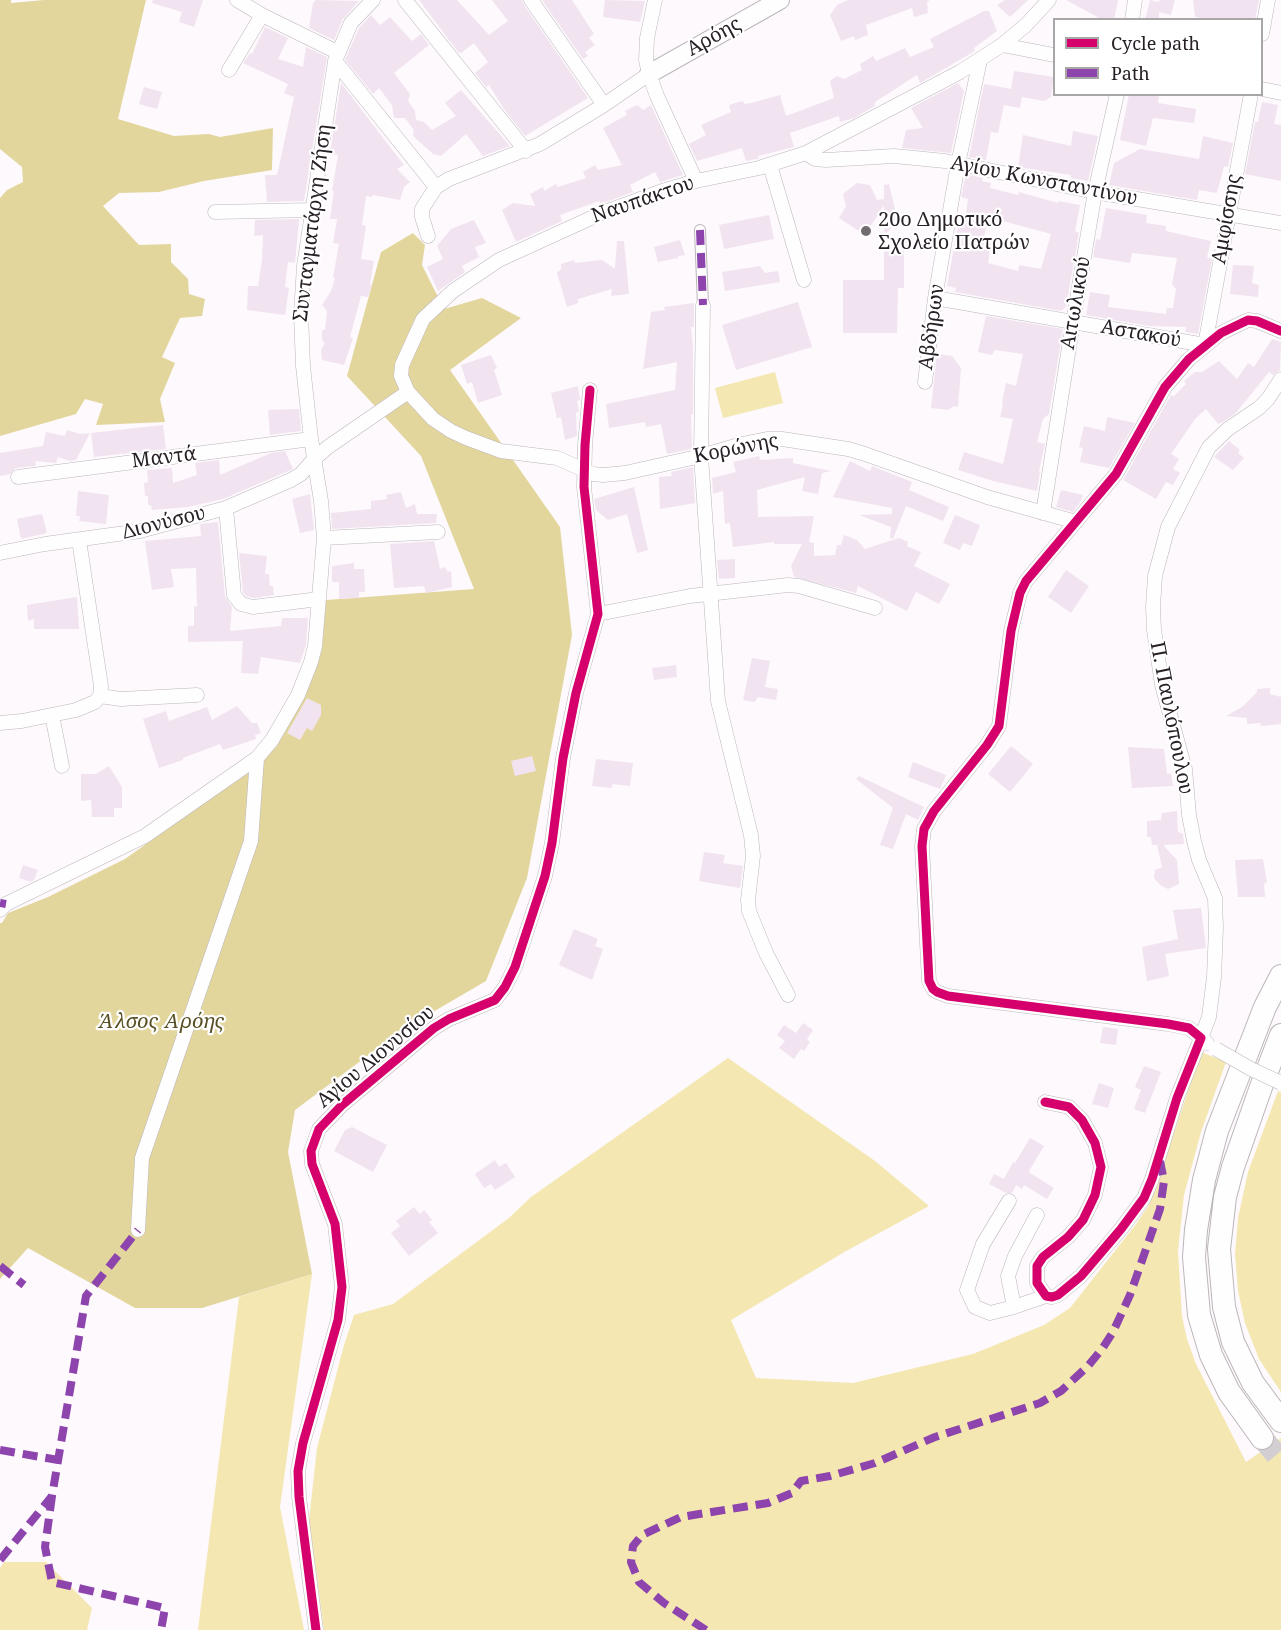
<!DOCTYPE html>
<html>
<head>
<meta charset="utf-8">
<style>
  body { margin:0 }
  #map { position:relative; width:1281px; height:1630px; overflow:hidden; background:#fdf9fd; font-family:"Noto Serif",serif }
  canvas { display:block }
  .legend { position:absolute; left:1053px; top:18px; width:210px; height:78px; box-sizing:border-box; background:#fff; border:2px solid #a9a6a8; margin:0; padding:8px 10px; list-style:none; font-size:18px; color:#272026 }
  .legend li { display:flex; align-items:center; gap:12px; height:30px }
  .legend b { width:30px; border:2px solid #a9a6a8 }
</style>
</head>
<body>
<div id="map">
<canvas width="1281" height="1630"></canvas>
<ul class="legend">
<li><b style="height:8px;background:#d6006c"></b>Cycle path</li>
<li><b style="height:8px;background:#8e44ad"></b>Path</li>
</ul>
</div>
<script>
const g = document.querySelector('canvas').getContext('2d');
g.lineJoin = 'round';
function fill(path, color) {
  g.fillStyle = color;
  g.fill(path, 'evenodd');
}
function poly(rows) {
  const path = new Path2D();
  for (const r of rows) {
    path.moveTo(r[0], r[1]);
    for (let i = 2; i < r.length; i += 2) path.lineTo(r[i], r[i + 1]);
  }
  return path;
}
function strokePath(path, color, width, dash) {
  g.strokeStyle = color;
  g.lineWidth = width;
  g.lineCap = dash ? 'butt' : 'round';
  g.setLineDash(dash || []);
  g.stroke(path);
}
function drawText(font, color, halo, rows, align = 'center') {
  g.font = font + ' "Noto Serif",serif';
  g.lineWidth = 4.5;
  g.setLineDash([]);
  g.textBaseline = 'middle';
  g.strokeStyle = halo;
  g.fillStyle = color;
  for (const [text, x, y, turn = 0] of rows) {
    g.save();
    g.translate(x, y);
    g.rotate((+turn || 0) * Math.PI / 180);
    g.textAlign = isNaN(turn) ? turn : align;
    if (halo) g.strokeText(text, 0, 0);
    g.fillText(text, 0, 0);
    g.restore();
  }
}
fill(poly([
  [775,372,783,403,723,418,715,388],
  [1201,1052,1226,1062,1201,1132,1184,1195,1178,1251,1182,1316,1187,1339,1196,1364,1246,1462,1281,1438,1281,1630,324,1630,309,1520,317,1448,344,1345,354,1315,393,1304,509,1218,531,1197,728,1058,875,1161,929,1206,846,1251,731,1320,756,1378,853,1383,973,1354,1044,1325,1070,1308,1136,1224,1149,1205,1157,1184],
  [1278,1091,1281,1092,1281,1392,1259,1359,1245,1323,1238,1291,1235,1254,1238,1218,1248,1172],
  [312,1274,280,1507,304,1630,198,1630,239,1297],
  [4,1562,46,1562,92,1608,87,1630,0,1630,0,1568]
]), '#f4e7b1');
fill(poly([
  [0,0,11,0,11,3,44,0,146,0,118,119,174,136,209,134,220,137,273,128,272,170,204,181,159,192,119,193,103,206,139,245,171,244,171,262,188,279,189,294,205,299,202,316,180,318,162,357,175,363,160,399,165,422,96,425,103,404,85,399,76,414,0,436,0,198,7,190,23,182,22,167,0,149],
  [413,233,425,245,422,265,444,309,482,298,521,318,450,370,560,527,572,635,527,878,486,981,402,1030,295,1110,288,1152,312,1274,202,1308,135,1308,28,1248,0,1279,0,923,2,923,8,913,48,897,125,859,260,763,276,747,315,671,322,649,326,600,474,589,421,456,347,376,381,252]
]), '#e3d69d');
fill(poly([
  [153,0,203,0,194,27,179,22,182,12,152,3],
  [316,0,359,1,343,19,334,40,309,28,313,3],
  [419,0,457,0,489,35,508,21,492,0,522,0,524,5,588,98,525,136,504,109,489,85,486,87,475,73,488,62,474,43,461,53,458,52],
  [542,0,572,0,594,34,589,38,595,45,585,52,588,56,583,59],
  [605,0,645,1,640,22,603,17],
  [848,0,929,0,929,1,927,2,928,13,914,17,912,8,866,25,868,35,855,40,854,36,841,41,830,15,837,5],
  [1005,0,1028,0,1010,17,997,5],
  [1066,0,1118,0,1114,20,1103,20],
  [1150,0,1158,2,1160,0,1175,0,1171,15,1159,12,1159,20,1145,20],
  [1193,0,1259,0,1255,20,1215,20,1195,17],
  [984,11,989,11,997,31,974,48,975,51,920,83,917,75,875,102,875,106,854,118,840,122,839,116,790,133,794,147,758,156,759,159,757,159,746,161,742,148,697,161,689,144,706,135,701,125,731,112,729,105,742,101,745,104,751,103,780,95,786,116,834,98,830,81,837,76,844,79,862,70,860,64,873,56,876,61,905,48,910,57,934,47,930,39],
  [371,15,380,25,390,17,412,41,421,34,429,45,394,73,410,94,408,101,415,111,416,120,424,122,432,130,456,116,445,103,461,90,510,146,483,156,466,134,441,156,433,154,413,136,414,130,405,118,394,118,392,105,379,88,373,94,345,60,359,28],
  [265,27,288,38,278,59,303,67,306,47,327,57,304,201,267,202,265,175,277,175,294,97,284,93,288,84,243,63,250,53,252,54],
  [1014,71,1054,77,1051,97,1044,101,1022,97,1020,108,1004,105,998,133,991,132,986,160,969,157,984,84,1011,89],
  [341,83,404,165,397,169,410,182,404,187,400,200,373,195,372,197,366,196,362,225,366,226,361,259,374,261,370,284,372,285,368,297,361,296,350,337,353,338,344,365,322,360,321,350,325,343,322,340,322,330,325,330,327,311,322,305,331,291,335,278,333,277,339,244,333,243,337,219,330,219,334,191,332,191,338,155,330,154],
  [958,83,964,91,951,153,902,148,906,130,923,128,911,108],
  [144,87,162,92,157,109,139,104],
  [1129,94,1159,94,1158,103,1196,109,1194,123,1153,118,1146,146,1120,140],
  [1262,102,1278,105,1274,124,1281,125,1281,181,1245,174,1255,122,1258,122],
  [637,105,643,110,651,105,683,175,660,182,655,172,630,185,633,192,601,204,599,201,560,215,562,221,516,242,502,210,513,203,535,206,530,194,543,187,544,191,556,184,558,187,586,178,583,172,595,165,598,170,622,165,603,128,627,115,625,111],
  [1073,131,1098,136,1088,181,1071,178,1071,175,1018,167,1023,135,1071,146],
  [1203,136,1233,143,1228,167,1224,166,1217,193,1199,190,1197,200,1109,185,1114,163,1140,149,1199,159],
  [966,174,983,178,982,181,991,183,990,188,1018,195,1019,192,1058,203,1058,201,1080,205,1075,231,1079,233,1066,307,1061,311,955,292,956,288,947,286,958,226,964,228,968,199,961,197],
  [988,217,1051,234,1041,269,1019,265,1018,271,988,263,991,243,983,242],
  [857,183,870,185,877,200,884,199,884,185,889,184,897,218,884,238,884,205,865,235,839,218,846,206,843,194],
  [1106,208,1147,215,1146,223,1166,226,1166,231,1211,241,1207,257,1212,259,1198,334,1185,332,1186,327,1149,326,1086,315,1090,292,1110,295,1108,307,1166,314,1167,308,1173,308,1176,289,1172,284,1177,258,1132,253,1130,263,1093,257,1096,239,1100,240],
  [769,215,774,239,724,249,719,225],
  [299,219,295,263,288,262,285,287,289,288,285,315,247,310,248,286,258,286,262,260,263,235,254,236,255,220],
  [474,220,486,243,475,247,479,257,462,266,465,272,438,291,427,267,443,259,437,246,451,229],
  [680,240,685,255,678,256,678,258,658,262,654,247],
  [617,241,624,241,629,294,611,296,612,289,578,299,578,303,567,307,557,273,561,269,561,264,574,260,575,263,602,260,615,269],
  [884,247,904,247,904,288,898,288,897,333,843,333,843,280,884,280],
  [1233,265,1254,266,1252,283,1259,285,1258,297,1230,294],
  [760,266,765,273,778,271,780,282,725,291,722,272],
  [798,302,812,347,736,370,722,325],
  [694,303,694,327,691,327,693,345,693,414,691,415,692,449,667,454,661,424,646,427,645,422,609,428,606,404,675,390,677,362,643,369,651,312,665,310,664,307],
  [986,316,1063,329,1049,414,1043,419,1037,442,1045,444,1039,471,1040,472,1037,491,993,481,958,470,964,452,1003,464,1013,419,1000,417,1003,405,1002,402,1006,383,1016,386,1023,354,995,350,992,355,978,352],
  [1272,339,1281,342,1280,370,1273,375,1269,372,1235,414,1223,422,1218,424,1206,409,1195,419,1171,454,1179,459,1173,469,1180,473,1173,485,1166,482,1156,499,1123,480,1171,395,1174,396,1186,384,1184,381,1195,372,1202,372,1219,361,1237,379,1248,363,1254,367],
  [937,354,952,356,961,368,958,407,954,406,948,410,931,408],
  [491,355,497,368,494,370,502,395,478,403,472,382,467,384,461,365],
  [578,386,580,400,577,401,579,411,576,413,577,436,565,440,561,417,557,418,551,393],
  [299,409,301,431,270,435,268,410],
  [1107,417,1135,423,1109,468,1080,462,1083,448,1079,447,1084,426,1105,431],
  [163,425,166,449,94,457,91,433],
  [67,430,80,434,90,433,76,460,70,461,58,457,56,463,35,461,36,466,16,468,10,474,0,476,0,453,43,446,46,432,65,436],
  [1229,441,1240,450,1238,453,1244,458,1233,470,1214,457],
  [285,451,293,469,223,499,188,507,152,510,151,505,148,505,148,496,145,496,144,483,148,482,147,470,172,468,173,483,197,475,195,463,219,460,220,475,271,453],
  [759,456,760,460,793,458,793,463,831,471,822,473,818,494,802,491,805,477,757,490,758,517,814,516,809,542,814,543,814,556,835,555,837,545,841,545,844,535,857,540,865,549,899,538,908,542,907,546,921,552,914,566,950,584,939,604,916,592,907,611,858,586,856,593,794,577,791,566,802,544,774,544,774,542,733,547,730,523,725,524,723,491,713,494,712,478,736,472,733,462],
  [850,461,870,471,872,466,912,482,909,490,949,507,943,521,906,506,893,539,890,538,891,527,859,515,892,514,892,508,833,497],
  [693,467,695,503,660,509,659,477,672,476,671,472],
  [634,487,648,550,637,553,627,514,608,520,596,510,594,499],
  [1061,490,1083,495,1081,501,1073,512,1056,507],
  [78,491,109,495,106,524,79,521,80,516,76,516],
  [401,492,406,508,415,504,417,514,437,514,436,523,332,529,331,513,371,509,371,501,387,499,386,495],
  [310,494,314,530,300,533,292,499],
  [42,514,47,533,21,539,17,519],
  [955,515,980,525,972,546,963,543,960,550,943,543],
  [218,522,225,596,232,607,230,631,281,626,282,618,308,618,306,645,300,663,261,657,258,674,241,673,243,641,188,642,188,626,194,626,194,606,197,607,196,568,171,569,174,587,152,590,145,541,201,536,200,524],
  [434,541,440,569,445,567,448,572,451,571,452,587,426,593,424,586,394,588,390,544],
  [239,553,267,556,265,574,269,574,270,586,273,586,274,595,254,598,246,596,243,592],
  [735,559,735,578,719,579,717,560],
  [354,563,354,569,364,569,365,592,359,592,359,598,339,599,339,582,332,582,332,566],
  [1066,570,1089,586,1071,613,1048,597],
  [77,597,79,629,34,629,34,619,28,621,27,605],
  [752,658,770,661,765,687,778,689,776,700,758,697,755,702,743,700],
  [676,665,677,677,654,680,652,668],
  [1270,688,1270,694,1281,697,1281,724,1260,726,1261,723,1247,724,1247,718,1226,716,1242,707,1257,692,1257,689],
  [307,698,321,705,321,715,312,731,307,728,300,740,287,733],
  [237,706,252,723,257,723,261,733,255,735,256,739,223,750,220,744,183,758,183,760,159,768,143,719,166,711,169,721,207,707,212,720],
  [1011,746,1033,764,1010,792,988,774],
  [1128,747,1164,749,1167,774,1171,773,1173,786,1132,788],
  [532,756,536,771,515,776,511,761],
  [596,759,633,763,630,786,612,784,612,788,592,786],
  [913,762,946,775,940,789,908,777],
  [109,766,122,787,122,808,114,808,114,817,92,817,91,800,81,801,81,774,96,774],
  [859,776,924,807,918,820,906,814,893,849,880,845,893,808,856,779],
  [1177,811,1178,832,1183,834,1184,844,1163,845,1177,860,1179,884,1168,889,1160,885,1154,878,1155,870,1162,867,1157,845,1152,845,1151,837,1147,837,1147,821,1161,820,1162,813],
  [704,852,725,855,723,863,743,866,740,888,699,881],
  [1263,859,1267,882,1264,884,1265,897,1238,897,1235,860],
  [23,865,38,870,34,880,31,882,19,878],
  [1201,908,1206,948,1165,954,1169,976,1147,981,1142,947,1178,939,1173,910],
  [574,929,598,939,595,946,603,949,592,980,559,965],
  [803,1023,813,1030,807,1039,810,1042,804,1051,801,1049,794,1059,779,1048,785,1041,777,1035,784,1025,796,1033],
  [1103,1027,1118,1029,1116,1045,1100,1043],
  [1144,1066,1161,1072,1145,1113,1134,1109,1141,1090,1135,1087],
  [1099,1083,1114,1088,1108,1108,1092,1104],
  [352,1127,387,1145,373,1172,334,1151,345,1130],
  [1030,1138,1044,1146,1029,1171,1030,1173,1054,1188,1047,1199,1024,1185,1022,1189,1016,1185,1012,1193,1006,1193,989,1184,994,1174,1004,1179,1013,1162,1015,1163],
  [495,1160,499,1167,506,1163,515,1177,495,1190,491,1184,484,1188,475,1174],
  [414,1207,420,1214,424,1210,432,1220,429,1222,438,1233,409,1256,391,1233,400,1226,396,1221]
]), '#f1e4f0');
strokePath(poly([
  [1262,1438,1281,1460]
]), '#d2ced2', 22, [22, 11]);
const pedestrian = poly([
  [700,230,703,305]
]);
const minor = poly([
  [237,0,262,15,337,52],
  [405,0,526,151],
  [531,0,604,105,649,74],
  [655,0,647,38,646,60,649,74,657,96,696,181],
  [1132,20,1135,0],
  [1262,34,1268,0],
  [1002,45,1026,25,1049,0],
  [335,61,436,187],
  [229,70,262,15],
  [1262,89,1281,93],
  [806,153,815,159,826,160,894,156,945,161,1095,192,1281,223],
  [770,165,804,280],
  [215,212,312,210],
  [428,236,422,217,422,209,436,187,449,179,540,144,604,105],
  [935,298,1205,345,1251,94],
  [703,305,701,456,718,701,751,835,753,856,748,900,749,911,766,953,788,995],
  [925,382,935,298,958,164,980,60],
  [408,392,433,419,451,431,466,438,501,451,557,458,593,474,603,475,625,473,701,456,742,444,767,439,782,439,848,449,865,454,987,497,1076,522],
  [18,477,311,439],
  [226,508,234,595,241,604,253,607,319,599],
  [1043,513,1073,322,1095,192,1117,94],
  [324,538,438,532],
  [0,553,45,544,140,531,226,508,291,480,301,474,314,459,328,447,408,392,401,376,402,365,423,319,453,291,499,260,602,213,662,191,696,181,759,168,806,153,960,72,1002,45,1054,55],
  [598,614,690,596,788,585,799,586,875,608],
  [100,696,121,699,197,695],
  [52,715,62,766],
  [0,723,22,721,76,710,95,702,100,696,101,686,79,540],
  [0,910,6,904,145,836,257,758],
  [1207,1043,1201,1038,1209,1017,1214,977,1216,928,1215,898,1199,860,1194,841,1189,815,1185,769,1162,685,1154,630,1153,607,1155,576,1168,527,1209,447,1228,429,1259,408,1268,399,1281,379],
  [1045,1102,1069,1107,1082,1120,1095,1143,1101,1167,1095,1195,1083,1220,1068,1237,1043,1257,1037,1266,1037,1283,1046,1296,1052,1297,1058,1295,1081,1276,1121,1229,1144,1198,1152,1179,1177,1098,1201,1038,1189,1028,1168,1024,948,996,937,992,933,989,929,981,922,846,924,829,934,811,987,745,999,726,1011,631,1020,593,1026,581,1116,474,1165,387,1189,359,1221,333,1248,320,1257,321,1281,331],
  [1009,1201,983,1244,967,1290,975,1307,990,1313,1014,1307],
  [1037,1215,1015,1256,1008,1276,1014,1307,1046,1296],
  [138,1230,142,1158,251,841,257,758,272,740,298,695,311,662,315,646,324,538,321,501,311,439,303,366,301,314,304,266,335,61,351,23,373,0],
  [316,1630,299,1497,298,1471,303,1443,338,1320,342,1287,335,1224,312,1164,311,1151,319,1129,342,1105,434,1028,449,1019,495,1000,505,987,515,967,545,876,552,843,563,758,576,693,598,614,584,487,585,445,590,390]
]);
const tertiary = poly([
  [649,74,780,0]
]);
const primary = poly([
  [1281,1035,1261,1087,1233,1167,1225,1197,1219,1249,1224,1307,1233,1342,1253,1383,1281,1421],
  [1262,1438,1229,1392,1211,1355,1199,1315,1194,1257,1196,1230,1204,1180,1217,1131,1265,1007,1281,976]
]);
strokePath(pedestrian, '#bbb6ba', 12);
strokePath(minor, '#bbb6ba', 15);
strokePath(tertiary, '#bbb6ba', 20);
strokePath(primary, '#bbb6ba', 24);
strokePath(pedestrian, '#fffeff', 10);
strokePath(minor, '#fffeff', 14);
strokePath(tertiary, '#fffeff', 18);
strokePath(primary, '#fffeff', 22);
const minorBridge = poly([
  [1216,1049,1251,1069,1281,1083]
]);
strokePath(minorBridge, '#bbb6ba', 15, []);
strokePath(minorBridge, '#fffeff', 14);
strokePath(poly([
  [700,230,703,305],
  [0,903,6,904],
  [0,1266,24,1285],
  [0,1450,58,1460],
  [52,1496,45,1547,52,1582,165,1608,161,1630],
  [0,1560,52,1496,86,1296,138,1230],
  [706,1630,664,1603,639,1582,631,1562,633,1546,642,1535,681,1517,768,1503,792,1493,801,1481,830,1476,875,1463,935,1437,1040,1403,1061,1391,1088,1366,1102,1349,1113,1332,1130,1295,1160,1209,1164,1181,1160,1161]
]), '#8e44ad', 8, [15, 8]);
strokePath(poly([
  [1045,1102,1069,1107,1082,1120,1095,1143,1101,1167,1095,1195,1083,1220,1068,1237,1043,1257,1037,1266,1037,1283,1046,1296,1052,1297,1058,1295,1081,1276,1121,1229,1144,1198,1152,1179,1177,1098,1201,1038,1189,1028,1168,1024,948,996,937,992,933,989,929,981,922,846,924,829,934,811,987,745,999,726,1011,631,1020,593,1026,581,1116,474,1165,387,1189,359,1221,333,1248,320,1257,321,1281,331],
  [316,1630,299,1497,298,1471,303,1443,338,1320,342,1287,335,1224,312,1164,311,1151,319,1129,342,1105,434,1028,449,1019,495,1000,505,987,515,967,545,876,552,843,563,758,576,693,598,614,584,487,585,445,590,390]
]), '#d6006c', 9);
for (const [x, y, r, color] of [
  [866,231,6,"#726c71"]
]) {
  const dot = new Path2D();
  dot.arc(x, y, r, 0, 2 * Math.PI);
  g.fillStyle = color;
  g.fill(dot);
  strokePath(dot, '#fff', 2);
}
drawText('20px', '#272026', '#fff', [
  ["Αρόης",714,37,-29],
  ["Αγίου Κωνσταντίνου",1044,181,11],
  ["Ναυπάκτου",643,200,-19],
  ["Αμφίσσης",1227,219,-80],
  ["Συνταγματάρχη Ζήση",313,223,-83],
  ["Αιτωλικού",1076,303,-80],
  ["Αβδήρων",932,327,-82],
  ["Αστακού",1141,334,10],
  ["Κορώνης",736,449,-11],
  ["Μαντά",164,458,-7],
  ["Διονύσου",164,523,-14],
  ["Π. Παυλόπουλου",1171,718,79],
  ["Αγίου Διονυσίου",376,1057,-40]
]);
drawText('20px', '#272026', '#fff', [
  ["20ο Δημοτικό",878,220],
  ["Σχολείο Πατρών",878,243]
], 'left');
drawText('italic 20px', '#585024', '#fff', [
  ["Άλσος Αρόης",161,1022]
]);
</script>
</body>
</html>
